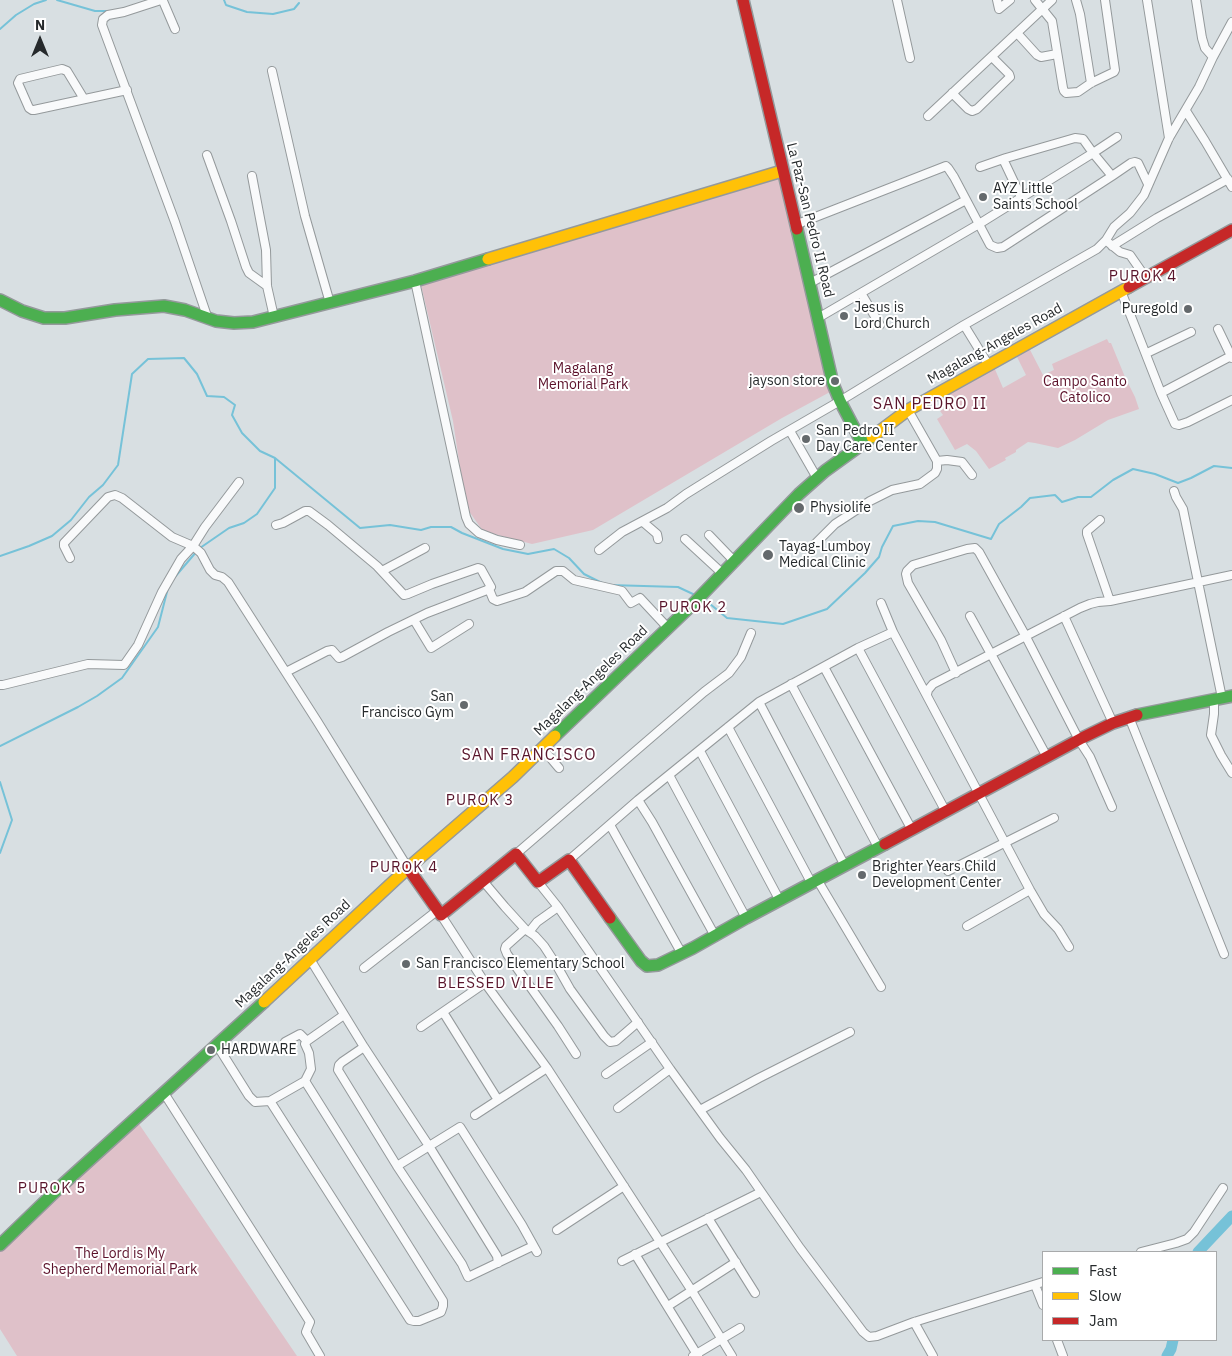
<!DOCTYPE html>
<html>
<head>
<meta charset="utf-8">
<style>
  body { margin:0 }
  #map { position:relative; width:1232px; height:1356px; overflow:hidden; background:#d8dfe2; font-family:"IBM Plex Sans",sans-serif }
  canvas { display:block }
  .legend { position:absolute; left:1042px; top:1251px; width:175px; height:90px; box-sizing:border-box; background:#fff; border:1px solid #a8aaab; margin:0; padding:6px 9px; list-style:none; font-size:15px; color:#262a2c }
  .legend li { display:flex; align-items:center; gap:10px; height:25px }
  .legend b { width:25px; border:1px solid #a8aaab }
  .north { position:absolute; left:15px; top:15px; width:50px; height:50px; -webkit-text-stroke:4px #fff; paint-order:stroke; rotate:0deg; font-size:14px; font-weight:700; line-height:20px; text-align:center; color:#262a2c }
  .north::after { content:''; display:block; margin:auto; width:18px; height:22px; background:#262a2c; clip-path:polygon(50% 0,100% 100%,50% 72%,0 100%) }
</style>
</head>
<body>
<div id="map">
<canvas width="1232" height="1356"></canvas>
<ul class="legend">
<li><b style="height:6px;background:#4caf50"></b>Fast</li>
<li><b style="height:6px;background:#ffc107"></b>Slow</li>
<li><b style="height:6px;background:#c62828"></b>Jam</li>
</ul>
<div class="north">N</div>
</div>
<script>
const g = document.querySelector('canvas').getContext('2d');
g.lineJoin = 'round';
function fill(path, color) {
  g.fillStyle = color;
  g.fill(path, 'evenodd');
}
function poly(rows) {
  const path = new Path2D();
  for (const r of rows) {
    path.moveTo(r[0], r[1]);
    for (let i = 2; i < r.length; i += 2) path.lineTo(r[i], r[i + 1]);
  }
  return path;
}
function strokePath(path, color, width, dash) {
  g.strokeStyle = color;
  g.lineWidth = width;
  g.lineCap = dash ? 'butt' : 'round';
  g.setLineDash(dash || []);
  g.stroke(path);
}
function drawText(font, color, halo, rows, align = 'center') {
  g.font = font + ' "IBM Plex Sans",sans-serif';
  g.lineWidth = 4;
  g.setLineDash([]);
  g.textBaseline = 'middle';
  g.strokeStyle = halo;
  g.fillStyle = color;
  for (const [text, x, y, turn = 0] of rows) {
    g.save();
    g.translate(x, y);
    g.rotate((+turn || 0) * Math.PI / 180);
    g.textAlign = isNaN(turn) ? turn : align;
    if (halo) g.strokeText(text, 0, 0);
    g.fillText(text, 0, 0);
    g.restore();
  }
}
fill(poly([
  [779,175,830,392,782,418,593,530,532,544,483,531,466,507,453,421,421,285],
  [1107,339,1109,343,1111,343,1125,377,1135,397,1139,409,1108,420,1075,440,1058,448,1035,443,1028,442,1016,450,1016,452,1005,458,1006,460,989,469,976,451,967,444,955,450,937,419,943,415,940,411,952,404,946,394,994,367,1003,388,1026,375,1016,355,1029,348,1043,375,1054,370,1052,364],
  [139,1124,297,1356,17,1356,0,1329,0,1247,47,1202]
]), '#dfc1c9');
strokePath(poly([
  [57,0,95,11,108,11],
  [224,0,226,5,247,12,273,14,294,9,299,3],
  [0,29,16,15,34,4,46,0],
  [200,548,229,528,244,523,257,514,275,488,275,458],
  [0,556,29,546,52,536,71,520,89,497,103,485,118,465,132,374,148,359,184,358,197,374,207,396,224,397,235,405,232,415,242,433,260,451,275,458,360,528,390,525,421,530,431,527,451,527,462,533,503,549,528,554,554,549,569,558,584,574,602,583],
  [174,578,197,551],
  [609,585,678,587,695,595],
  [704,599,727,618,783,624,827,609,865,573,879,557,882,547,893,526,918,521,935,522,991,539,999,524,1021,507,1030,498,1055,495,1062,502,1078,497,1091,497,1113,480,1133,469,1155,474,1178,483,1191,478,1214,466,1232,468],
  [0,746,78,707,97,696,122,678,158,627,168,588],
  [0,782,12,820,0,853]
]), '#76c2d8', 2);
strokePath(poly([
  [1198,1252,1232,1216],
  [1167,1356,1171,1349,1173,1340]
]), '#76c2d8', 11);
const street = poly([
  [897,0,910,58],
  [997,0,999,9,1010,0],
  [1035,0,1052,21,1063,88,1064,91,1066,93,1078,92,1091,83,1114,72,1115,70,1105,0],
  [1076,0,1080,14,1091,83],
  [1147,0,1169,138],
  [1196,0,1202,38,1205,48,1213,57],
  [175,29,163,1,161,0,124,12,108,15,103,19,102,25,175,222,208,319],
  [1017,33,1037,55,1041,57,1057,54],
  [272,71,305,216,330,303],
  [952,93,968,109,972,111,977,109,1010,77,1009,74,992,57],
  [84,99,67,71,62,69,20,79,18,83,29,108,32,110,34,110,127,90],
  [1186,111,1205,141,1232,187],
  [928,116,1052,0],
  [1117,137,1093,153,1112,176,1131,163,1135,162,1138,163,1148,184],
  [207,155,231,221,246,267,249,273,267,286],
  [1003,159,1021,197],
  [252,176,266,250,267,286,274,317],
  [795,225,946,166,948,168,954,177,990,245,997,248,1003,247,1112,176],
  [1109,243,1120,252,1130,255,1146,278],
  [1112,246,1157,218,1228,179],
  [415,281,466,517,469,524,479,533,497,540,520,545],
  [810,283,966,200],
  [1121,291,1161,393,1175,424,1179,425,1188,422,1232,400],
  [861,293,880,325],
  [818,318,979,224,1093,153,1083,139,1075,138,1006,158,980,167],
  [964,325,988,364],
  [1218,329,1231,356],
  [1147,353,1191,332],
  [1161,393,1231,356,1232,358],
  [790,431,817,478],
  [937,461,947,460,962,462,972,475],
  [1174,491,1176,497,1183,509,1222,698],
  [1100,520,1087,531,1087,534,1110,601],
  [643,522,657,534,658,539],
  [276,525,283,523,305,511,309,511,328,525,377,566,404,595,408,594,432,584,478,568,481,569,491,587,487,590,427,613,388,632,342,657,339,658,332,650,327,651,286,672],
  [709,535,735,562],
  [685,539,723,574],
  [816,543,835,524,870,501,892,490,920,484,935,473,937,469,937,461,908,410],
  [599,550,622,532,667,508,686,494,771,441,840,401,964,325,1097,249,1106,240,1114,227,1130,213,1144,195,1169,138,1199,87,1213,57,1232,22],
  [70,558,64,546,64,543,108,497,115,495,122,498,172,537,193,546,201,553,210,570,215,575,222,577,228,582,317,721,408,868],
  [382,571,425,548],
  [489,589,493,599,497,601,525,592,556,571,563,571,574,580,622,591,631,603,640,598,668,628],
  [881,603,893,632],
  [1064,616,1113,723],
  [414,620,431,648,469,624],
  [858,648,946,812],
  [824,667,912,830],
  [956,673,941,640,908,583,906,574,907,571,913,565,967,549,975,548,979,552,1025,635,1079,740,1090,757,1112,807],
  [791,684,878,847],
  [0,685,3,685,88,664,124,665,138,645,162,592,181,559,193,546,205,527,239,482],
  [927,694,928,690,933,684,991,654,970,616],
  [1214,700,1214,714,1211,735,1221,755,1232,773],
  [759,702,845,866],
  [1129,717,1224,954],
  [728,727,812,884],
  [543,749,559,768],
  [700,751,780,901],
  [1047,757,991,654,1080,608,1090,604,1098,602,1110,601,1232,575],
  [669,775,746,918],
  [638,800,652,822,715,936],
  [610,825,682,954],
  [516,854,704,692,729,673,741,657,751,633],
  [569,860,638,800,759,702,858,648,893,632,1030,890,1044,914,1058,929,1069,947],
  [948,871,1054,818],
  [483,881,505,907,525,929,535,936,544,946,557,966,570,989,604,1036,610,1042,616,1041,638,1022],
  [818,881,881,987],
  [538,882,558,907,670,1069,720,1138,746,1170,800,1248,863,1332,869,1337,877,1336,914,1322,1043,1282],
  [441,915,485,983,547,1068,692,1291,732,1356],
  [967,926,1030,890],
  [525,929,506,946,505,949,507,954,558,1026,576,1054],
  [529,932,537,922,558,907],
  [310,959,364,1047,429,1146,497,1256,498,1263],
  [364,968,438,910],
  [443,1012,498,1100],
  [421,1027,485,983],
  [285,1042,300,1034,307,1041],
  [217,1045,249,1096,255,1102,270,1101,305,1081,311,1069,309,1053,305,1044,307,1041,344,1015],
  [364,1047,342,1062,339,1065,338,1070,397,1166,462,1264,468,1277,533,1246],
  [606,1074,652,1042],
  [164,1093,310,1322,306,1332,320,1356],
  [270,1101,410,1320,414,1321,419,1321,441,1312,443,1306,443,1301,305,1081],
  [618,1108,670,1069],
  [700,1110,759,1078,850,1032],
  [475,1115,547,1068],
  [397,1166,460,1127,522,1225,537,1252],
  [708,1218,755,1293],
  [557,1230,624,1186],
  [1141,1252,1176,1243,1187,1239,1194,1232,1223,1188],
  [635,1254,698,1356],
  [622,1261,761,1192],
  [1035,1285,1043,1305],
  [668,1306,736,1262],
  [914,1322,933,1356],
  [1057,1340,1063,1356],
  [693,1356,740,1328]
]);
const fast = poly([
  [797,229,833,384,840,401,862,443],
  [0,300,22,311,44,318,65,318,115,310,164,306,185,310,216,321,234,323,253,322,415,281,488,259],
  [1137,715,1232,696],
  [555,736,694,603,799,494,825,471,872,437],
  [610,918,641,961,647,966,658,965,693,948,746,918,885,844],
  [0,1245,61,1186,264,1002]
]);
const slow = poly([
  [488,259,782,171],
  [872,437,908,410,1129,287],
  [264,1002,408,868,513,777,555,736]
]);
const jam = poly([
  [743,0,797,229],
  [1129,287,1232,230],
  [885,844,1082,738,1113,723,1137,715],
  [408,868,441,915,516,854,538,882,569,860,610,918]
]);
strokePath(street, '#94999b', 10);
strokePath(fast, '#94999b', 14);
strokePath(slow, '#94999b', 14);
strokePath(jam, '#94999b', 14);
strokePath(street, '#f9fafb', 8);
strokePath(fast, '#4caf50', 11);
strokePath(slow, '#ffc107', 11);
strokePath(jam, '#c62828', 11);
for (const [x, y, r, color] of [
  [983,197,5,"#64696c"],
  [1188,309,5,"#64696c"],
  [844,316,5,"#64696c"],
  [835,381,5,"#64696c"],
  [806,439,5,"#64696c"],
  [799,508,6,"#64696c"],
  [768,555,6,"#64696c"],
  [464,705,5,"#64696c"],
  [862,875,5,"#64696c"],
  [406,964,5,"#64696c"],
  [211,1050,5,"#64696c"]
]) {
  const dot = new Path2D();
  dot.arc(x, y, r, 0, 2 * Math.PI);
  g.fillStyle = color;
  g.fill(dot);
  strokePath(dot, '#fff', 2);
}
drawText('14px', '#262a2c', '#fff', [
  ["AYZ Little",993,189],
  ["Saints School",993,205],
  ["Jesus is",854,308],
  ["Lord Church",854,324],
  ["Puregold",1178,309,"right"],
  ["jayson store",825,381,"right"],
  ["San Pedro II",816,431],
  ["Day Care Center",816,447],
  ["Physiolife",810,508],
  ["Tayag-Lumboy",779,547],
  ["Medical Clinic",779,563],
  ["San",454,697,"right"],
  ["Francisco Gym",454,713,"right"],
  ["Brighter Years Child",872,867],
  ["Development Center",872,883],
  ["San Francisco Elementary School",416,964],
  ["HARDWARE",221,1050]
], 'left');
drawText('14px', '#262a2c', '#fff', [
  ["La Paz-San Pedro II Road",810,220,76],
  ["Magalang-Angeles Road",995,344,-29],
  ["Magalang-Angeles Road",591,681,-44],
  ["Magalang-Angeles Road",293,954,-43]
]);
drawText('14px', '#5c112a', '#fff', [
  ["Magalang",583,369],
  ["Memorial Park",583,385],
  ["Campo Santo",1085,382],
  ["Catolico",1085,398],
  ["The Lord is My",120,1254],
  ["Shepherd Memorial Park",120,1270]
]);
g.letterSpacing = '1px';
drawText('15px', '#59152b', '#fff', [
  ["PUROK 4",1143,277],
  ["PUROK 2",693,608],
  ["PUROK 3",480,801],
  ["PUROK 4",404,868],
  ["BLESSED VILLE",496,984],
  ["PUROK 5",52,1189]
]);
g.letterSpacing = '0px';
g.letterSpacing = '1px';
drawText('16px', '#59152b', '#fff', [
  ["SAN PEDRO II",930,404],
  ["SAN FRANCISCO",529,755]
]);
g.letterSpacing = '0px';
</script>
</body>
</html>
